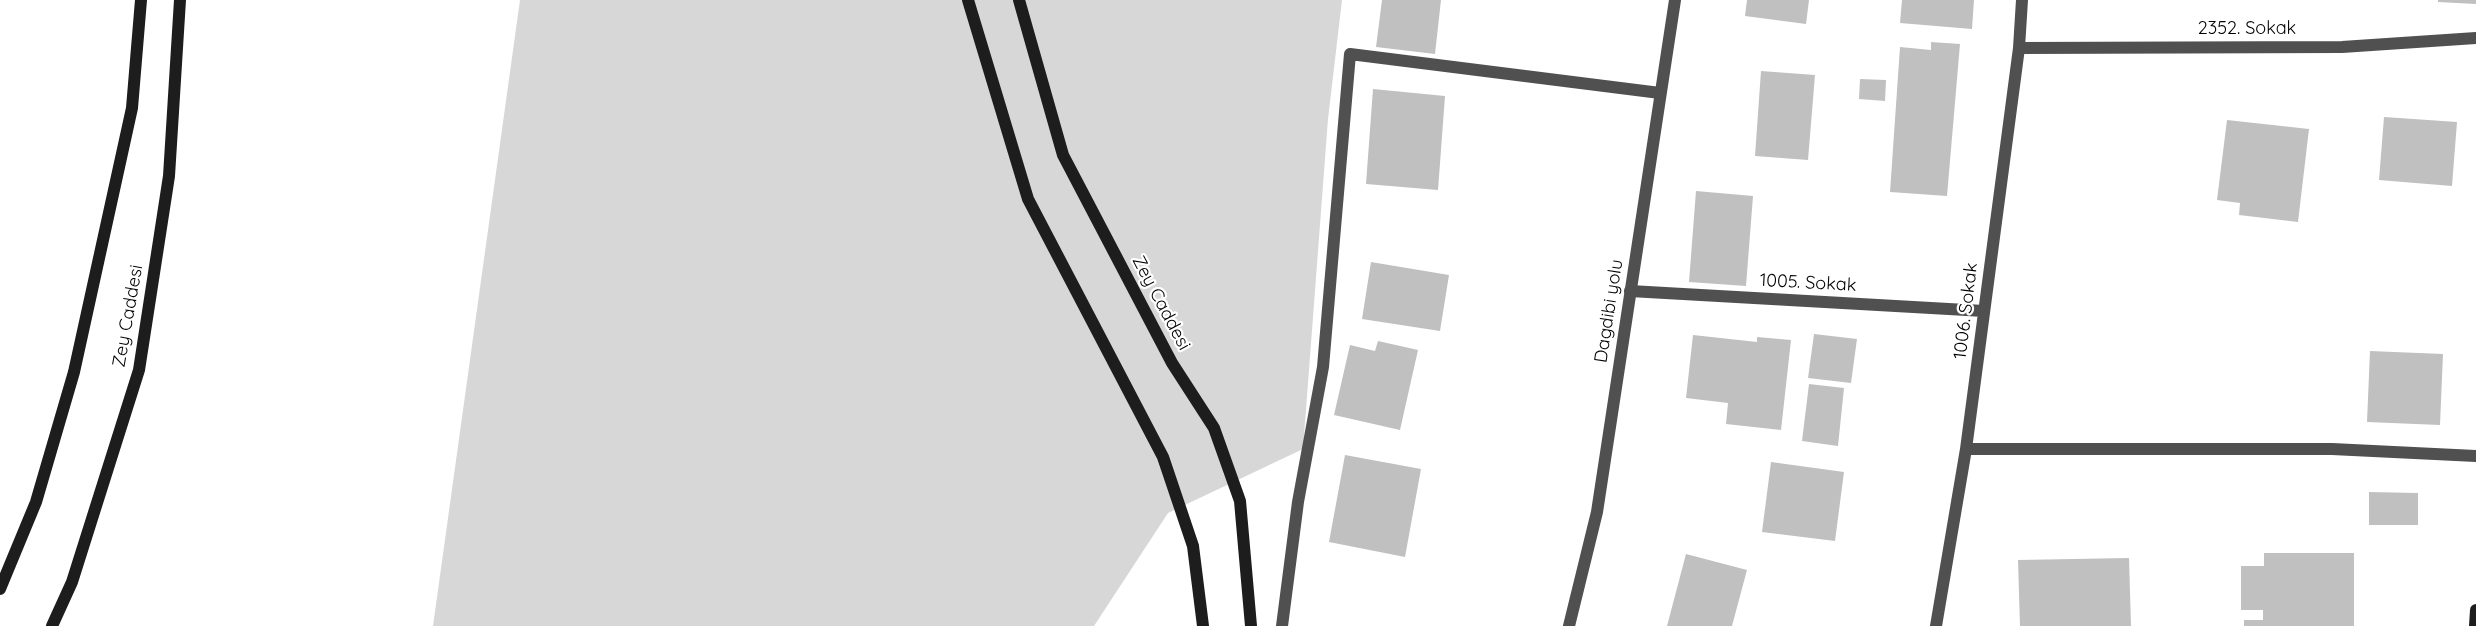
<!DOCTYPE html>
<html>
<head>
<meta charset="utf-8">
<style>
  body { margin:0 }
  canvas { display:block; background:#fff }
</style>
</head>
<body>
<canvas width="2476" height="626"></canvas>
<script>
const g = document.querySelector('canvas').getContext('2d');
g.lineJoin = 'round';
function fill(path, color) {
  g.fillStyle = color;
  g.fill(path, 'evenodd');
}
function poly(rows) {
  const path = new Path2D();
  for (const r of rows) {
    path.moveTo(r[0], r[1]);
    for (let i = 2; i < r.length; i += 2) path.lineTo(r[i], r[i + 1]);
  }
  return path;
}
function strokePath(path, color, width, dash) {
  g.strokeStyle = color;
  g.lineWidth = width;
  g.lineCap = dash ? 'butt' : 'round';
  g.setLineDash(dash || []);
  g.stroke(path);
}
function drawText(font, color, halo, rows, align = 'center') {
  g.font = font + ' Quicksand,sans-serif';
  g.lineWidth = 4.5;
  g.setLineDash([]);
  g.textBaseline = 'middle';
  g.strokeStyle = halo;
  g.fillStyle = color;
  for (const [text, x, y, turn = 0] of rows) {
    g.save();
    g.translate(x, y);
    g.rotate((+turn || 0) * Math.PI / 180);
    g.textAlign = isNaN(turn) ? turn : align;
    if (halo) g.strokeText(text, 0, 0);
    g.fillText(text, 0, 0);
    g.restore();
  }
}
fill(poly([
  [520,0,1342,0,1328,119,1303,449,1168,513,1094,626,433,626]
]), '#d7d7d7');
fill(poly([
  [1382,0,1441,0,1435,54,1376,47],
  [1747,0,1809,0,1806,24,1745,16],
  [1902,0,1974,0,1972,29,1900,23],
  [2438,0,2476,0,2476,4,2438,2],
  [1931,42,1960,44,1947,196,1890,192,1900,47,1931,50],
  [1761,71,1815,75,1808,160,1755,156],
  [1860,79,1886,80,1885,101,1859,99],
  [1373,89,1445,96,1438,190,1366,184],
  [2384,117,2457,122,2452,186,2379,180],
  [2227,120,2309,129,2298,222,2239,215,2240,203,2217,200],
  [1696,191,1753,196,1746,286,1689,282],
  [1371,262,1449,275,1440,331,1362,319],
  [1814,334,1857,339,1851,383,1808,378],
  [1693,335,1757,342,1757,337,1791,340,1781,430,1726,424,1728,403,1686,398],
  [1378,341,1418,350,1400,430,1334,415,1350,345,1375,351],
  [2370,351,2443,354,2440,425,2367,422],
  [1809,384,1844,388,1838,446,1802,441],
  [1345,455,1421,469,1405,557,1329,542],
  [1771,462,1844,472,1835,541,1762,532],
  [2369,492,2418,493,2418,525,2369,525],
  [2264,553,2354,553,2354,626,2244,626,2244,620,2263,620,2263,610,2241,610,2241,566,2264,566],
  [1686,554,1747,570,1732,626,1667,626],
  [2129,558,2131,626,2020,626,2018,560]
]), '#c0c0c0');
strokePath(poly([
  [2019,48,2342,47,2476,38],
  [1630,291,1984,311],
  [1966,449,2332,449,2476,456],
  [1282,626,1298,502,1323,367,1350,54,1660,93],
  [1936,626,1966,449,2019,48,2022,0]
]), '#505050', 12);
strokePath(poly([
  [1569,626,1597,512,1675,0]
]), '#505050', 12);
strokePath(poly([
  [968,0,1028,199,1163,457,1193,546,1203,626],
  [1019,0,1063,155,1172,363,1214,428,1240,501,1251,626],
  [0,589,36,502,74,372,132,108,141,0],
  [52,626,72,582,139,370,169,176,180,0],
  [2475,626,2476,610]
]), '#1d1d1d', 12);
drawText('18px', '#000', '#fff', [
  ["2352. Sokak",2247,29],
  ["1005. Sokak",1808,283,3],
  ["Zey Caddesi",1161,303,62],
  ["Dagdibi yolu",1609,311,-81],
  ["1006. Sokak",1966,311,-83],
  ["Zey Caddesi",128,316,-80]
]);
</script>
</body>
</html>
